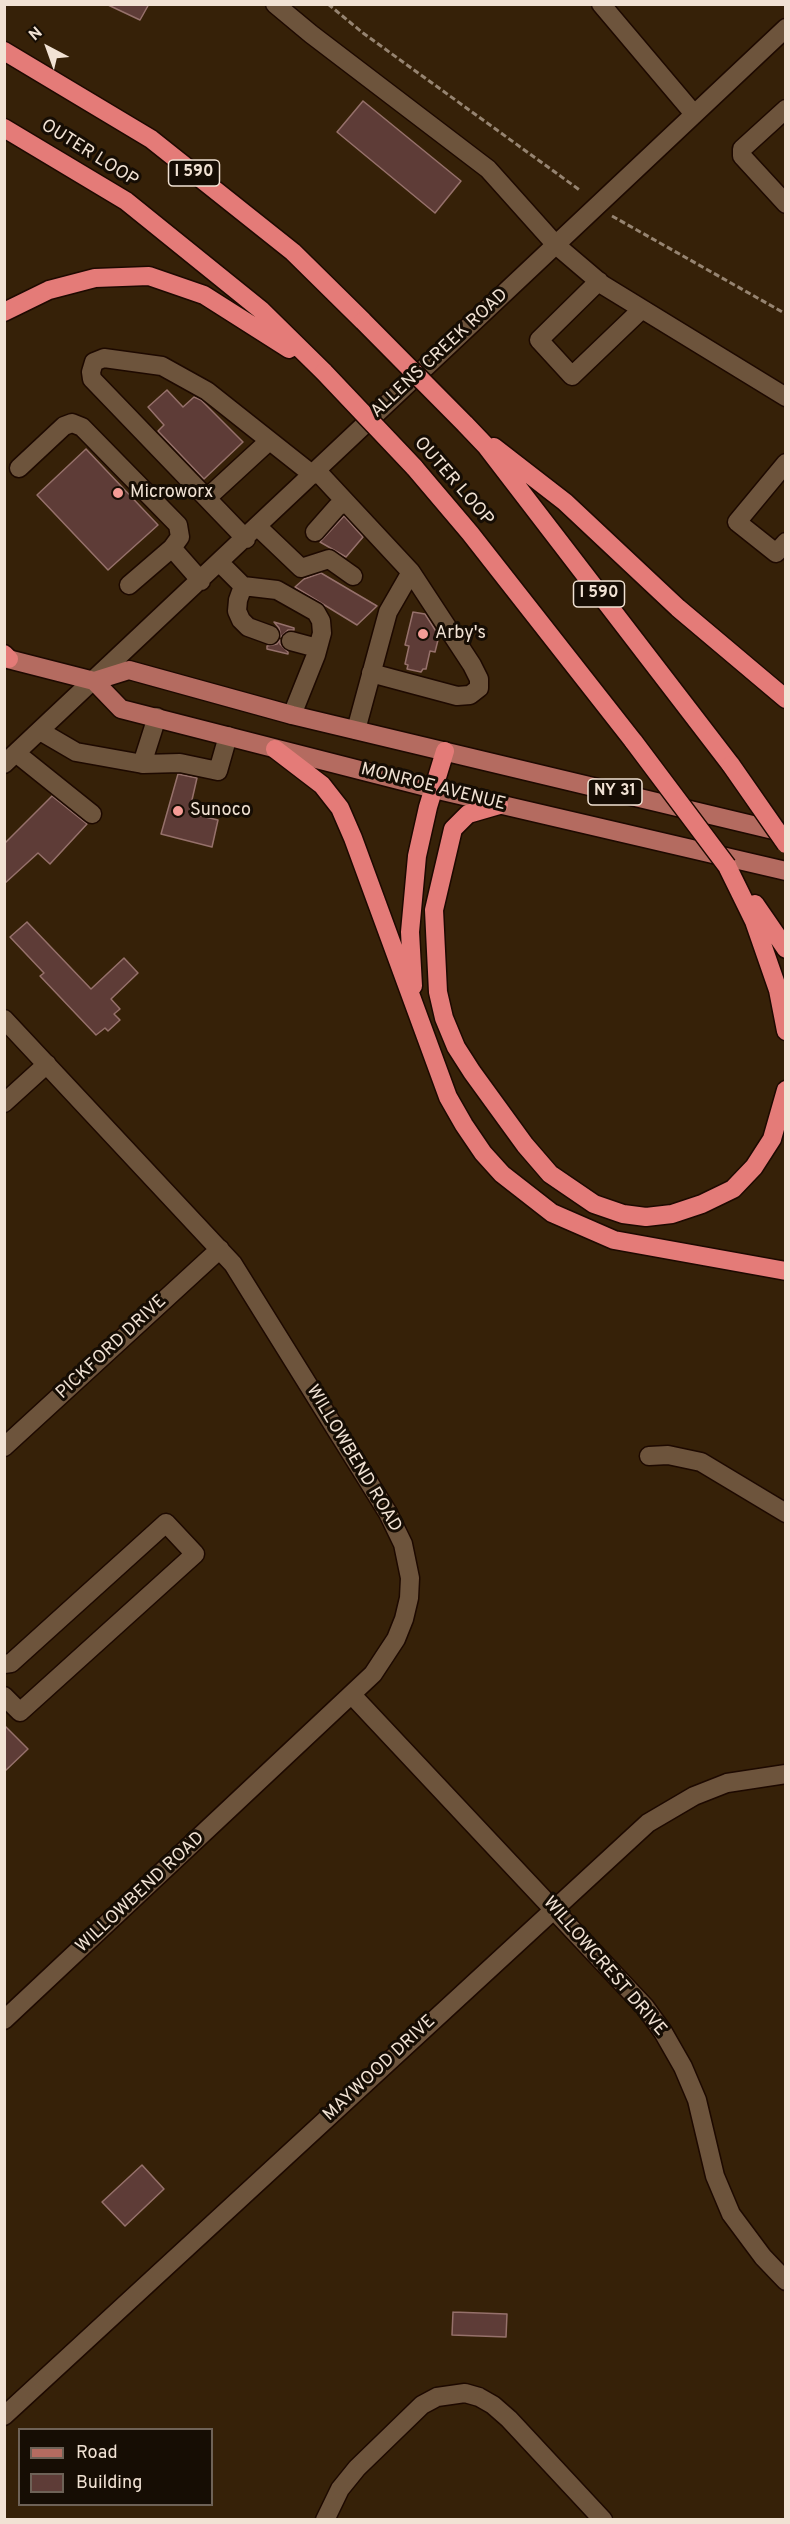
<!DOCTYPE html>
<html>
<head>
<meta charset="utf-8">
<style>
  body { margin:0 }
  #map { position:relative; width:790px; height:2524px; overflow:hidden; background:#362108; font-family:Overpass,sans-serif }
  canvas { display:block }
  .frame { position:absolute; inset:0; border:6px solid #f1e2d4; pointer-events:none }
  .legend { position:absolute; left:18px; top:2428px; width:195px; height:78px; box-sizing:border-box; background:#160d04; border:2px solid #6e6257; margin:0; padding:8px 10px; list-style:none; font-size:18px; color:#f1e2d4 }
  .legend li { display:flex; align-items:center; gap:12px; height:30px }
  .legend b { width:30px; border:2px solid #6e6257 }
  .north { position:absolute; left:18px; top:18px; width:60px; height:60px; -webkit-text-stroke:4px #160d04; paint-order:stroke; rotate:319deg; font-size:16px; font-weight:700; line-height:24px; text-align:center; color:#f1e2d4 }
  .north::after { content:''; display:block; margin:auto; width:21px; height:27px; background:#f1e2d4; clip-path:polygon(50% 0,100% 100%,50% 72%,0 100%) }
</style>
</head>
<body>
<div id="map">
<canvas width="790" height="2524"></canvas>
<div class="frame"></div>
<ul class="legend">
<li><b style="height:8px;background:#b46b60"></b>Road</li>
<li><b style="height:16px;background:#5e3c37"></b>Building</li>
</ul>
<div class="north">N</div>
</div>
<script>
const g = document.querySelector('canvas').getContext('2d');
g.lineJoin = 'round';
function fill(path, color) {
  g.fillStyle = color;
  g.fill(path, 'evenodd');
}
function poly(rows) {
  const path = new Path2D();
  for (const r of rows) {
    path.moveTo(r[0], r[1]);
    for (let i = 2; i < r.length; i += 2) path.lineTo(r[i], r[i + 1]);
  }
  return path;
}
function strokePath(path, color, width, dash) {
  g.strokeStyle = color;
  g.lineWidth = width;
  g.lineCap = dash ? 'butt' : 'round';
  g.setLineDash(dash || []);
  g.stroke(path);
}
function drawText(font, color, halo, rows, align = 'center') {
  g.font = font + ' Overpass,sans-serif';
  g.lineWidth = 6;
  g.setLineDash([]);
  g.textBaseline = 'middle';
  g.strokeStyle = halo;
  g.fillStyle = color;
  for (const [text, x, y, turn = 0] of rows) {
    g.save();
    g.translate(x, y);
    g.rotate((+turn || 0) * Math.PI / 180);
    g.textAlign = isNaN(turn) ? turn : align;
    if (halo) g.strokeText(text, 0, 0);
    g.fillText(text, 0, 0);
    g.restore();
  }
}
const building = poly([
  [106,4,149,4,140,20,106,4],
  [363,101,461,181,435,213,337,132,363,101],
  [167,390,183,407,194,397,201,400,243,442,204,479,158,431,164,425,148,407,167,390],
  [86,449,158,525,108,570,37,495,86,449],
  [344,516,363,537,346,557,320,542,344,516],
  [321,573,377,606,357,625,295,587,304,579,321,573],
  [413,612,425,614,439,636,435,652,430,651,426,669,423,669,421,672,407,669,408,665,405,664,409,646,405,645,413,612],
  [274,622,294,628,294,630,288,630,281,637,279,628,274,622],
  [280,640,280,644,288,652,288,654,267,649,267,646,277,644,280,640],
  [178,774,197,778,189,813,218,820,212,847,161,834,178,774],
  [52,796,87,824,50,864,38,853,4,884,4,844,52,796],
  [27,922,91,989,124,958,138,973,111,999,120,1009,114,1014,120,1020,108,1031,105,1028,96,1035,40,976,44,973,10,937,27,922],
  [4,1725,28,1749,4,1772,4,1725],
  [142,2165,164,2189,125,2226,102,2202,142,2165],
  [453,2312,507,2314,506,2337,452,2335,453,2312]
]);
fill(building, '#5e3c37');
strokePath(building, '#96716b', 1.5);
const minor = poly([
  [275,4,311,34,488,169,556,245,603,285,786,397],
  [601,4,694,114],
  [786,109,742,149,742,156,786,204],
  [599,281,539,340,572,376,641,310],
  [786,463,737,522,776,553,786,542],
  [19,468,64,426,72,423,82,427,178,525,180,537,172,548,201,581],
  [317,471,411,572,388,612,356,730],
  [207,498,269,441],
  [258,527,301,568,329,559,353,576],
  [315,532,337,507,345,503],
  [246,539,92,379,91,372,94,362,104,358,162,366,207,391,313,475],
  [220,563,243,586,277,590,316,612,321,621,322,633,316,655,292,715],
  [129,585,172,548],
  [243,586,238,600,237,611,241,620,248,627,270,635],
  [291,641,317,648],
  [371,673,457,696,470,695,479,688,479,679,472,665,411,572],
  [40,731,76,752,143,764,180,763,218,771,228,736],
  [16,753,92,814],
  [4,764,786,28],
  [142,764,157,717],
  [4,1019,233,1264,388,1513,403,1544,410,1578,409,1598,404,1619,396,1639,373,1674,4,2020],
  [4,1103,47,1064],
  [4,1447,220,1249],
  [649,1456,668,1455,701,1462,786,1513],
  [4,1664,11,1663,166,1523,195,1554,20,1712,4,1696],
  [352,1695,645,2007,663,2032,683,2067,697,2100,715,2176,731,2214,763,2257,786,2281],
  [4,2416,648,1823,694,1796,727,1783,786,1774],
  [325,2520,340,2489,357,2468,422,2405,437,2397,465,2393,479,2397,493,2405,509,2419,603,2520]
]);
const major = poly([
  [4,658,94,681,129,670,292,715,786,833],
  [94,681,121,709,434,789,786,871]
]);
const highway = poly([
  [4,51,151,139,293,252,363,321],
  [4,128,126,201,261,310,324,372],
  [4,312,49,290,95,278,149,276,204,295,289,349],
  [465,424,486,446,731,765],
  [494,447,565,502,678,608,786,699],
  [414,467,470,533,634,742],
  [4,654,9,659],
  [275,749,322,785,340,808,353,838,448,1097,464,1125,483,1153,502,1174,552,1213,614,1240,786,1271],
  [499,805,468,814,453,829,434,910,438,992,444,1018,456,1047,472,1072,525,1145,550,1174,594,1204,623,1214,646,1217,672,1214,702,1204,733,1189,754,1167,772,1139,786,1090],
  [727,866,754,921,778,990,786,1031],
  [755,904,786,949],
  [413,986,410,932,417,856,428,807,445,751]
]);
strokePath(minor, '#1d0900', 21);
strokePath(major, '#1d0900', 21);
strokePath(highway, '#1d0900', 21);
strokePath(poly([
  [328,4,363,33,581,191],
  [612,216,786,314]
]), '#968471', 3, [6, 3]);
strokePath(minor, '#6d543c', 18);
strokePath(major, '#b46b60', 18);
strokePath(highway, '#e47b78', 18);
const highwayBridge = poly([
  [363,321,465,424],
  [324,372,414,467],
  [634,742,727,866],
  [731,765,786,844]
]);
strokePath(highwayBridge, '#1d0900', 21, []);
strokePath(highwayBridge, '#e47b78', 18);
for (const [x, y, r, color] of [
  [118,493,6,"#f59c96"],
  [423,634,6,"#f59c96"],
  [178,811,6,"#f59c96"]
]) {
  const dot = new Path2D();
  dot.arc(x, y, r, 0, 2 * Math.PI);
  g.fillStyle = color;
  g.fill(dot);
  strokePath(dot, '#160d04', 2);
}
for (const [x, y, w] of [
  [194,173,51],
  [599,594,51],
  [615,792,54]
]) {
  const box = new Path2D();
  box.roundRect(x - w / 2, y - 13, w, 26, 4.5);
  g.fillStyle = '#160d04';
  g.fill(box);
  strokePath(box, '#f1e2d4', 1.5);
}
drawText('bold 16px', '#f1e2d4', null, [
  ["I 590",194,173],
  ["I 590",599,594],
  ["NY 31",615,792]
]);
drawText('18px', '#f1e2d4', '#160d04', [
  ["OUTER LOOP",89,154,32],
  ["ALLENS CREEK ROAD",440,354,-43],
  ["OUTER LOOP",453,482,49],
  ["MONROE AVENUE",433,788,14],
  ["PICKFORD DRIVE",112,1348,-43],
  ["WILLOWBEND ROAD",353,1459,59],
  ["WILLOWBEND ROAD",141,1893,-43],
  ["WILLOWCREST DRIVE",604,1967,49],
  ["MAYWOOD DRIVE",380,2069,-43]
]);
drawText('18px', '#f1e2d4', '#160d04', [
  ["Microworx",130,493],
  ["Arby's",435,634],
  ["Sunoco",190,811]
], 'left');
</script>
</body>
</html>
